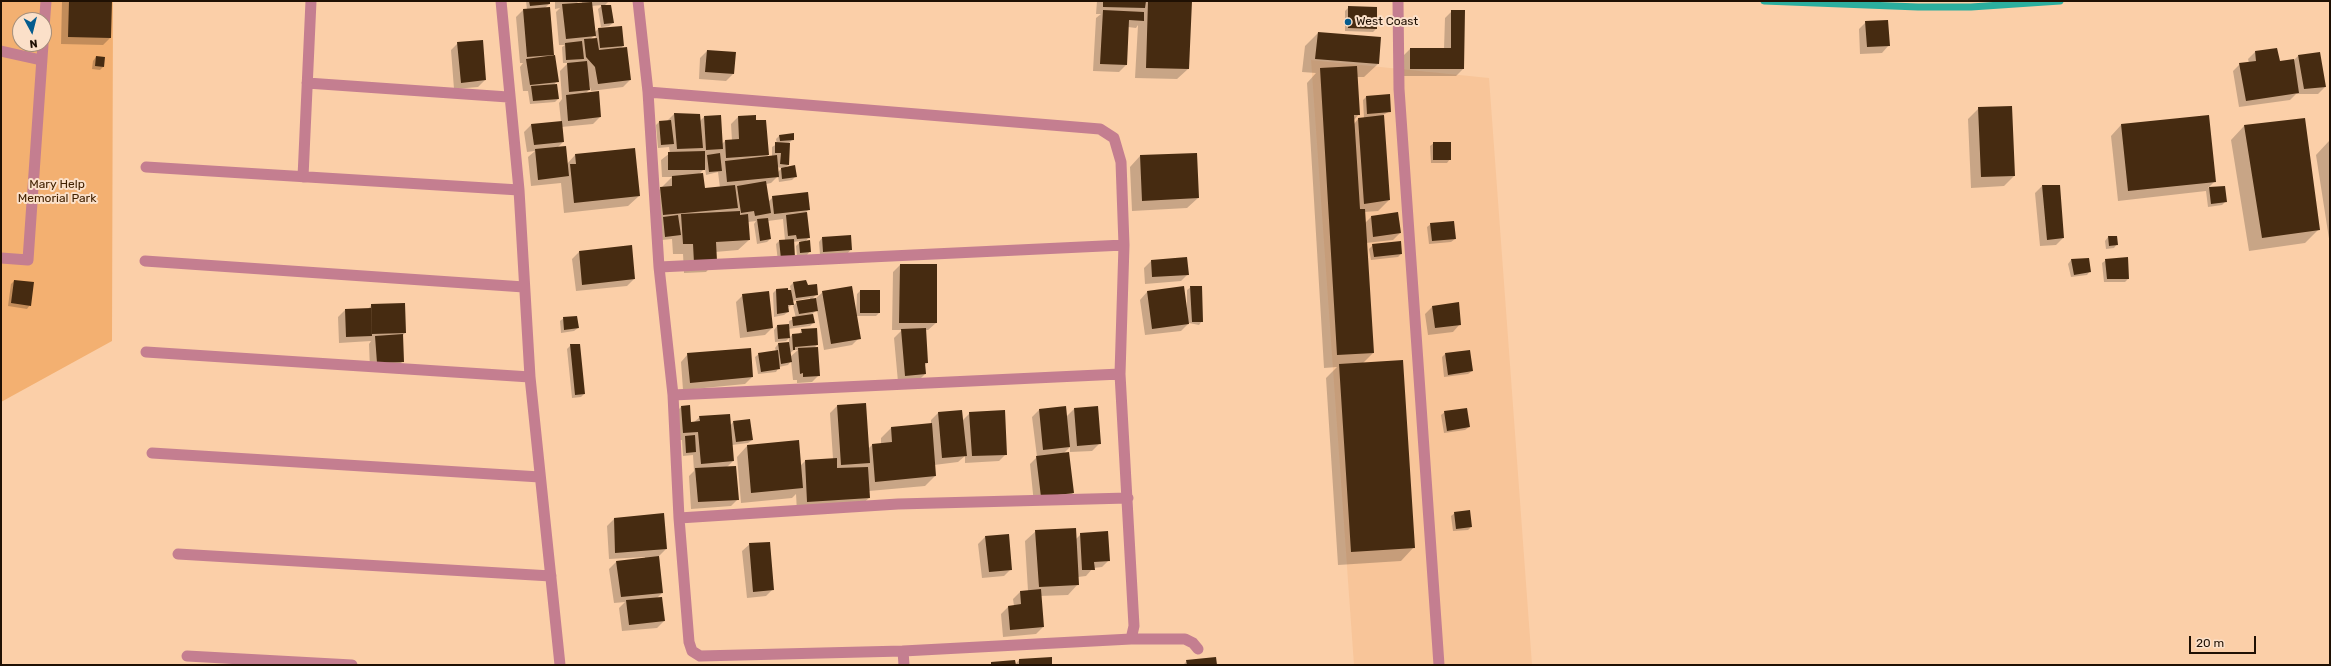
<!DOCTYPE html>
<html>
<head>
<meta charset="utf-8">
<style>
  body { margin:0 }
  #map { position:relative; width:2331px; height:666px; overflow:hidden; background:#fbcfa8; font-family:Rubik,sans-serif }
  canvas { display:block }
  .frame { position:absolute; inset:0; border:2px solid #1f1003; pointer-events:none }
  .north { position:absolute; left:12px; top:12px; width:40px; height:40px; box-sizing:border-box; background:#fbe0c9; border:1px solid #a38d7a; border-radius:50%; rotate:173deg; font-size:11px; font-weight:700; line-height:16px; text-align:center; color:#1f1003 }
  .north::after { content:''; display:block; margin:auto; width:14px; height:18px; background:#055c8e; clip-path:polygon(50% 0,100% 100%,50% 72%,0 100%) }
  .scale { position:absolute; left:2189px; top:636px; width:67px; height:18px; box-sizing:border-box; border:2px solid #1f1003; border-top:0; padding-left:5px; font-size:12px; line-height:14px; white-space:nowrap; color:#1f1003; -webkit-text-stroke:3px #fbe0c9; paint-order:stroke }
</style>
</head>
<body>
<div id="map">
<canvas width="2331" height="666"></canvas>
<div class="frame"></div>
<div class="north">N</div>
<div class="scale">20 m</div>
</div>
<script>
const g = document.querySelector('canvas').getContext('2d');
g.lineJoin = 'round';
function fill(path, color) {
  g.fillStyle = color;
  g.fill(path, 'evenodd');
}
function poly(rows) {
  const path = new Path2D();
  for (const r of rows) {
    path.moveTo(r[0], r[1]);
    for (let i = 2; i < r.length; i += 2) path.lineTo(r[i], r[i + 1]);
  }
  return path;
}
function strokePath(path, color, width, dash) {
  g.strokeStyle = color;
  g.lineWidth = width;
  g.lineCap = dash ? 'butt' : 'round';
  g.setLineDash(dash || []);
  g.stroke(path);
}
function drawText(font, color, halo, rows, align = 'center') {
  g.font = font + ' Rubik,sans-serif';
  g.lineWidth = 4;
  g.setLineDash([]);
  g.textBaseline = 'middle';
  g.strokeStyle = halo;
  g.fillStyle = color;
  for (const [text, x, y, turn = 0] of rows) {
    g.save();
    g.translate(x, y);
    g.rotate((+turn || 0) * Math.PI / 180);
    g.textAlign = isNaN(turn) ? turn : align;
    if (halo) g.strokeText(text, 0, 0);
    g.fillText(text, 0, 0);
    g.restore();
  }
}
fill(poly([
  [1311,60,1489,78,1532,665,1354,665]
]), '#f8c599');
fill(poly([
  [1,1,113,1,112,341,1,402],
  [20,20,44,20,44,44,20,44]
]), '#f3b071');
fill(poly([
  [62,1,111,1,110,38,103,45,61,44],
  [526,1,549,1,549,4,545,8,553,54,550,57,557,81,554,85,558,99,555,102,530,104,528,91,523,91,520,67,523,63,520,63,516,17,523,10,527,10],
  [555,1,579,1,576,4,582,4,582,1,609,1,604,6,613,23,609,26,601,27,598,9,603,5,591,6,594,33,598,29,623,46,620,49,630,80,623,87,591,91,588,79,589,90,585,94,600,117,593,124,561,127,563,142,557,148,567,164,575,155,639,196,628,206,564,213,561,183,531,186,528,157,535,151,527,152,524,132,531,125,561,122,559,103,562,99,560,71,568,63,563,63,562,47,565,45,559,45,556,12,560,8,555,9],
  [595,35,596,39,590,39,594,36],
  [1097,1,1191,1,1188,69,1177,79,1135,78,1138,25,1136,28,1128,27,1126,65,1119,72,1093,71,1096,18,1101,14,1096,14],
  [1349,7,1376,29,1373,32,1345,31,1345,11],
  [1452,11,1464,11,1463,69,1456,76,1403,76,1403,56,1410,49,1444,49,1445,18],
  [1866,22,1889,45,1882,53,1860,54,1859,29],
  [1318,33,1378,64,1364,77,1357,77,1359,114,1354,120,1354,124,1358,119,1364,118,1363,100,1366,97,1390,111,1383,115,1389,200,1378,211,1364,212,1364,224,1371,217,1400,233,1393,240,1366,243,1373,353,1362,364,1414,547,1401,561,1338,565,1326,378,1337,367,1324,368,1307,83,1316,73,1302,72,1305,46],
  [458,43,485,80,478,87,454,89,451,50],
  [707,51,735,53,733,74,726,81,699,79,700,58],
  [2255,52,2279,62,2294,60,2298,56,2325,87,2318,94,2296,94,2290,100,2239,107,2233,71,2240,64,2249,63,2248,59],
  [96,57,104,66,100,70,92,69,93,61],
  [1979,108,2014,176,2004,186,1971,188,1968,119],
  [674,114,700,121,704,117,722,144,725,141,732,141,731,124,738,117,755,121,765,121,768,157,772,157,772,147,777,144,776,139,779,136,793,139,789,143,788,165,785,168,796,176,792,180,779,182,778,176,771,183,766,184,768,202,773,197,809,209,806,212,809,237,805,242,810,251,807,255,797,256,796,246,801,241,793,242,778,262,776,244,779,241,785,240,783,219,768,221,770,239,767,242,757,244,754,224,756,221,748,222,749,240,738,250,715,252,716,261,706,272,684,273,683,254,673,254,672,239,662,240,650,199,672,177,662,177,661,160,670,153,669,147,658,148,656,125,659,122,667,121],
  [777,167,782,168,778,172],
  [705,168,706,175,718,172,720,188,704,189,699,174],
  [2208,116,2215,181,2208,188,2224,187,2225,202,2222,205,2208,207,2206,191,2118,201,2111,136,2121,125],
  [2304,119,2319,229,2305,243,2249,251,2231,140,2244,126],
  [2329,141,2330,141,2330,245,2316,155],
  [1434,143,1450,159,1447,163,1431,163,1430,146],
  [1140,156,1198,198,1187,208,1132,211,1130,167],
  [2042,186,2063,238,2056,245,2040,246,2035,193],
  [1431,224,1455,239,1451,242,1429,244,1427,227],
  [2108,237,2117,244,2114,248,2106,249,2105,241],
  [822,238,851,249,848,253,820,255,819,242],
  [1373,245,1401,254,1398,257,1371,260,1369,249],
  [579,252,634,279,627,286,576,291,572,259],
  [2071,260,2090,271,2087,275,2071,277,2068,264],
  [2106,260,2128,279,2125,282,2104,282,2102,263],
  [1151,261,1188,274,1181,281,1145,284,1144,268],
  [900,265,936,323,928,330,925,330,927,363,925,365,925,374,918,381,898,382,894,338,902,330,892,330,893,272],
  [14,281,30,305,27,309,8,306,11,284],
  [793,283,807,286,817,294,811,300,815,299,823,292,859,338,852,345,824,350,817,310,812,314,814,322,810,326,788,329,789,338,792,335,799,334,802,330,817,345,814,348,819,375,812,382,797,383,797,380,793,380,791,361,788,365,779,367,776,372,758,374,755,357,759,354,776,351,775,348,778,344,789,343,789,338,786,341,775,342,774,330,777,326,789,325,789,321,796,318,793,306,797,302,810,300,810,298,792,301,793,304,787,308,788,312,784,315,774,317,773,293,776,290,791,291,790,286],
  [794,350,798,350,790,357,790,353],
  [1183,287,1187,316,1187,290,1191,287,1202,321,1199,325,1189,323,1181,331,1145,335,1140,300,1147,292],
  [860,291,879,313,876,316,856,316,857,294],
  [743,295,772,328,765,335,740,338,736,302],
  [372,305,405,333,402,336,403,361,396,368,370,370,369,344,371,341,339,343,338,317,345,310,368,309],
  [1432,307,1460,324,1453,332,1428,335,1425,314],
  [564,318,578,328,574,331,561,333,560,321],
  [571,345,584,394,581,397,572,398,567,349],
  [688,354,752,377,745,384,683,390,681,362],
  [1445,354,1472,371,1468,374,1444,377,1442,357],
  [865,404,868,449,872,445,881,444,881,438,891,428,931,424,931,420,938,413,961,411,962,421,970,413,1006,454,999,461,965,463,965,456,958,462,934,465,935,476,925,486,869,491,869,498,858,508,797,512,796,494,792,498,741,503,737,457,747,446,798,442,800,466,805,461,833,459,830,413,837,406],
  [681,407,690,423,694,422,700,417,730,426,733,422,752,440,748,443,732,445,733,461,727,467,738,499,731,506,691,509,689,476,694,471,693,455,683,456,682,440,676,440,674,414],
  [1074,409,1099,444,1092,451,1070,452,1070,447,1063,454,1073,493,1066,500,1034,504,1030,464,1037,457,1032,417,1039,410,1066,417],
  [1445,412,1469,427,1465,430,1444,433,1441,415],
  [1455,513,1471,527,1468,530,1453,531,1451,516],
  [614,519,666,549,659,556,662,593,657,598,664,621,657,628,622,631,619,608,625,602,614,603,609,569,616,562,645,559,645,557,609,559,607,526],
  [1036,531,1076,539,1081,534,1109,560,1102,567,1093,568,1086,576,1078,577,1078,584,1068,595,1040,596,1043,627,1036,634,1003,637,1001,614,1008,607,1014,606,1013,599,1020,592,1028,591,1025,541],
  [985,537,1011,569,1004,576,982,578,978,544],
  [750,544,773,589,766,596,747,598,742,551],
  [1019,660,1051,665,990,665,992,663,1015,665],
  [1187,661,1216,665,1183,665]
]), '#0003');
strokePath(poly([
  [1764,1,1918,7,1971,7,2060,1]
]), '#2bae9e', 7);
fill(poly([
  [69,1,112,1,111,38,68,37],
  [529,1,550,1,550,4,530,6],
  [1103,1,1146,1,1145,8,1103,7],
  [1148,1,1192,1,1189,69,1146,68],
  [592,2,596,36,566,39,562,4],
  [601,5,611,5,614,23,604,24],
  [1348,6,1377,7,1377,29,1348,28],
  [550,7,554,55,527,57,523,9],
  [1103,10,1144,12,1144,21,1129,20,1127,65,1100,64],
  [1451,10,1465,10,1464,69,1410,69,1410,48,1451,48],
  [1888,20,1890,46,1867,47,1865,21],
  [622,26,624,46,600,48,598,28],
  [1318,32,1381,37,1379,64,1315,59],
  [597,38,599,50,627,47,631,80,598,84,595,67,586,57,584,39],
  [483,40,486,80,461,83,457,42],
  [582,41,584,59,566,60,565,43],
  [2277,48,2280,61,2294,59,2299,93,2246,101,2239,63,2256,61,2255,51],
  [707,50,736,52,734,74,705,72],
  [2320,52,2326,87,2304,89,2298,55],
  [555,55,559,82,530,85,526,59],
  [96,56,105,57,104,67,95,66],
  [587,61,590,90,569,92,567,63],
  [1357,66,1360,115,1354,115,1360,209,1365,209,1374,353,1337,355,1320,68],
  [557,84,559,99,533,101,531,86],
  [599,91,601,117,568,121,566,95],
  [1390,94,1391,112,1367,114,1366,96],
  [2012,106,2015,176,1981,177,1978,107],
  [674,113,700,114,703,148,677,149],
  [721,115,723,149,706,150,704,116],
  [756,115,756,120,766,120,769,155,726,158,725,140,739,139,738,116],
  [1384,115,1390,200,1364,204,1358,118],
  [2209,115,2216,182,2128,191,2121,124],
  [2305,118,2320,230,2262,238,2244,125],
  [671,120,674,144,661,145,659,121],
  [562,121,564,142,534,145,531,124],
  [794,133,794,140,780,141,779,135],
  [775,142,790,143,789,165,780,164,781,153,775,153],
  [1433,142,1451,142,1451,160,1433,160],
  [566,146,569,176,538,180,535,149],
  [635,148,640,196,574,203,570,164,576,164,575,154],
  [705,151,705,170,668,170,668,152],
  [720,153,722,171,709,172,707,155],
  [1197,153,1199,198,1142,201,1140,155],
  [777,155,779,177,727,182,725,161],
  [795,165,797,177,782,179,781,168],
  [703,173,705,188,735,185,738,208,663,215,660,187,672,186,672,176],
  [766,181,771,213,755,216,754,211,741,213,737,186],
  [2042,185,2060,185,2064,238,2047,240],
  [2225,186,2227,202,2211,204,2209,187],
  [808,192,810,210,774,214,772,196],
  [740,211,740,215,748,214,750,240,716,242,717,261,694,263,693,244,683,244,681,214],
  [807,212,810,238,797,239,796,235,788,236,786,215],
  [1398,212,1401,233,1373,237,1371,216],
  [678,215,681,235,665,237,663,217],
  [768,218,771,239,760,241,757,219],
  [1454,221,1456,239,1432,241,1430,223],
  [851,235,852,250,823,252,822,237],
  [2108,236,2117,236,2118,245,2109,246],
  [794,239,795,258,781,259,779,240],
  [810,240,811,252,800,253,799,242],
  [1401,241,1402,254,1374,257,1372,244],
  [632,245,635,279,582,285,579,251],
  [1187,257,1189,275,1152,277,1151,260],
  [2128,257,2129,279,2107,279,2105,259],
  [2089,258,2091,272,2074,275,2071,259],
  [900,264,937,264,937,323,899,323],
  [14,280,34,282,31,306,11,303],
  [806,280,808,285,817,284,818,295,796,298,793,282],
  [852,286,861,339,831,344,822,291],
  [1184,286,1189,324,1152,329,1147,291],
  [1190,286,1202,286,1203,322,1192,322],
  [788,288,788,290,791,290,794,305,788,305,789,312,777,314,776,289],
  [860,290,880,290,880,313,860,313],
  [769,291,773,328,747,332,742,294],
  [816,298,818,311,799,314,796,301],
  [1459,302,1461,325,1435,328,1432,306],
  [405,303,406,333,372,334,371,304],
  [371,308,372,336,346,337,345,309],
  [813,314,815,323,793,326,792,317],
  [577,316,579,328,564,330,563,317],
  [789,324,790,338,778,339,777,325],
  [817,328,818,345,795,347,795,350,793,350,792,334,802,333,801,329],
  [926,328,928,363,925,363,926,374,905,376,901,329],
  [403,334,404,362,377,363,375,336],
  [789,342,792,362,781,364,778,343],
  [570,344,580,344,585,394,575,395],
  [818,347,820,376,803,377,803,373,800,374,798,348],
  [751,348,753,377,690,383,687,353],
  [778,350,780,369,761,372,758,353],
  [1470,350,1473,371,1448,375,1445,353],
  [1403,360,1415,548,1351,552,1339,364],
  [866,403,870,463,841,465,837,405],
  [690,405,691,422,700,421,699,416,730,414,734,461,701,464,698,432,683,433,681,406],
  [1066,406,1070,447,1043,450,1039,409],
  [1098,406,1101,444,1077,446,1074,408],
  [1467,408,1470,427,1447,431,1444,411],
  [962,410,967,456,942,458,938,412],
  [1005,410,1007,455,972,456,969,412],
  [750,419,753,440,736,442,733,421],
  [932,423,936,476,875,482,872,444,892,442,891,427],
  [695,435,696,452,686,453,685,436],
  [799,440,803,488,751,493,747,445],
  [1069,452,1074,493,1041,497,1036,456],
  [837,458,837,468,868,467,870,498,807,502,805,460],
  [736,466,739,500,698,502,695,468],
  [1470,510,1472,527,1456,529,1454,512],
  [664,513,667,549,615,553,614,518],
  [1076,528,1079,585,1039,587,1035,530],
  [1108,531,1110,561,1094,562,1095,570,1082,570,1080,533],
  [1009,534,1012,570,989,572,985,536],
  [770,542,774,590,753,592,749,543],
  [659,556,663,593,621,597,616,561],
  [1041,589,1044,627,1010,630,1008,606,1021,604,1020,591],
  [662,597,665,621,629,625,626,600],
  [1052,657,1052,665,1019,665,1019,659],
  [1216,657,1217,665,1187,665,1186,660],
  [1015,660,1016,665,991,665,991,662]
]), '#462b11');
strokePath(poly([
  [1398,1,1399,89,1439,665],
  [44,28,46,1],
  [1,51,41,60],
  [1,258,28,260,43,44]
]), '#c47e90', 11);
strokePath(poly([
  [501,1,519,190,530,377,560,665],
  [638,1,648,92,659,267,673,395,679,518,689,642,692,651,700,656,903,651,1131,639,1134,626,1120,374,1124,245,1121,162,1114,138,1100,129,648,92],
  [307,83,508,97],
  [146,167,519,190],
  [303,177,311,1],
  [145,261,524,287],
  [659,267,1124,245],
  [146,352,530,377],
  [673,395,1120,374],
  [152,453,540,477],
  [679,518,898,504,1128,498],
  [178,554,551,576],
  [1131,639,1185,639,1193,643,1198,649],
  [903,651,904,665],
  [187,656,352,665]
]), '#c47e90', 11);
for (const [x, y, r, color] of [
  [1348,22,4,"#055c8e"]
]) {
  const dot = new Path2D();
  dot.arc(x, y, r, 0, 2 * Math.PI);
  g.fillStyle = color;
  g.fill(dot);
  strokePath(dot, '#fbe0c9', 1.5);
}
drawText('12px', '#1f1003', '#fbe0c9', [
  ["West Coast",1356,22]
], 'left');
drawText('12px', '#412100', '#fbe0c9', [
  ["Mary Help",57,185],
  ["Memorial Park",57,199]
]);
</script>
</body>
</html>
